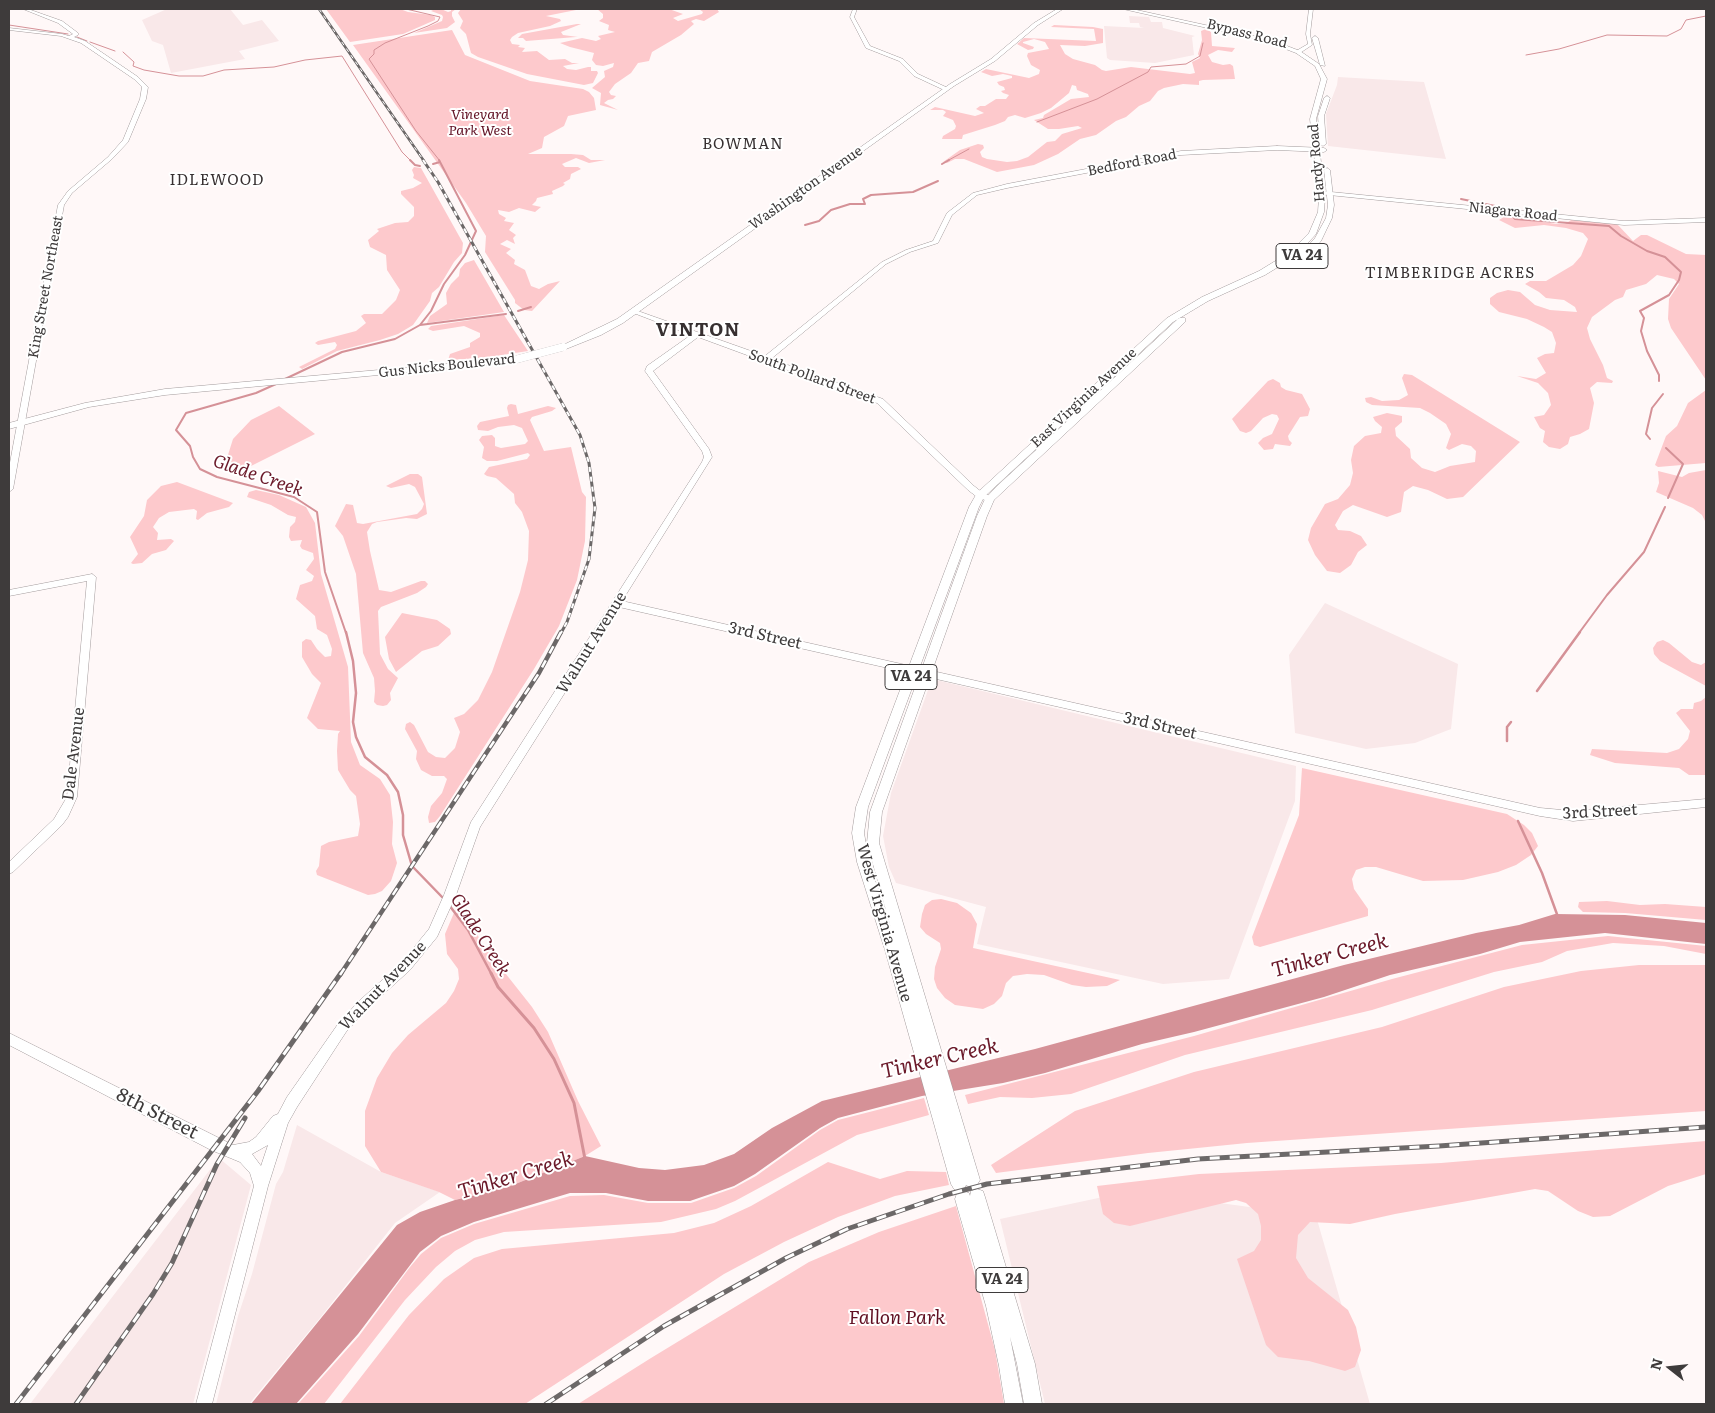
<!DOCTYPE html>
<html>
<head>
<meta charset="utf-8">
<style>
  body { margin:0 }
  #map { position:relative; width:1715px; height:1413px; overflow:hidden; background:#fff8f8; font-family:Literata,serif }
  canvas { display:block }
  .frame { position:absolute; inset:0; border:10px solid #3e3b3b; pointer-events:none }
  .north { position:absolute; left:1645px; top:1343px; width:50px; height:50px; -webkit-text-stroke:4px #fff; paint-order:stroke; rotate:286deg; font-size:14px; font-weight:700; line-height:20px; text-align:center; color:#3e3b3b }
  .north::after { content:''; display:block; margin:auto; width:18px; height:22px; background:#3e3b3b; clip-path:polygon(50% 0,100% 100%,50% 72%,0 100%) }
</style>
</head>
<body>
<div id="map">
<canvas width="1715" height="1413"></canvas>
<div class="frame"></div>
<div class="north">N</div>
</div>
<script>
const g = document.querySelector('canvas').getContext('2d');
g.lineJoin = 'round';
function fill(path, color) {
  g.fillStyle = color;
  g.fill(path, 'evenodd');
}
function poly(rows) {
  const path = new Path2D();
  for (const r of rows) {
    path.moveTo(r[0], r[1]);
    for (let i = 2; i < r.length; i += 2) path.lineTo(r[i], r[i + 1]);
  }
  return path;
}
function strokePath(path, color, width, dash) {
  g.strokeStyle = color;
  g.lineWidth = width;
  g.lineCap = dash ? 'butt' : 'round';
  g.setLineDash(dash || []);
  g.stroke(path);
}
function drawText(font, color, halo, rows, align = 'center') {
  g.font = font + ' Literata,serif';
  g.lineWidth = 4;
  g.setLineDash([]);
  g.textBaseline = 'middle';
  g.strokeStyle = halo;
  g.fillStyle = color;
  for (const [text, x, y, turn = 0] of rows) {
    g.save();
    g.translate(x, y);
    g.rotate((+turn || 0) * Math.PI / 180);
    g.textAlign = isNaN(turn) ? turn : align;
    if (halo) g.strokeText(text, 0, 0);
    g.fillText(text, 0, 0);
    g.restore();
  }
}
fill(poly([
  [167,9,230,9,243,25,262,20,279,41,239,51,245,59,171,73,163,45,152,41,142,20],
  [1129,16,1149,17,1151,22,1162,22,1163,28,1195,36,1192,37,1194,55,1155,63,1110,60,1107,58,1104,26,1144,28,1140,27,1139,23,1130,23],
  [1338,77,1424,82,1446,159,1328,146,1326,114,1337,85],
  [1325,603,1458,664,1451,729,1415,743,1366,749,1295,733,1289,655],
  [932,679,1296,766,1295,801,1229,979,1163,984,977,944,986,907,896,883,889,867,883,836,891,793],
  [297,1125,381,1172,440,1192,395,1223,320,1318,249,1404,216,1404,238,1316,252,1274,276,1184,283,1172],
  [219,1158,251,1185,193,1404,30,1404],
  [1131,1191,1316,1216,1370,1404,1045,1404,1000,1219]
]), '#f9e8e9');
fill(poly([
  [326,9,400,9,408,12,431,15,435,17,435,20,403,34,350,42],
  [435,9,441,9,448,12,451,11,451,9,456,9,452,12,452,16,455,22,447,28,414,33,442,21,443,17,442,15,431,11],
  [461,9,581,9,546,16,560,19,561,21,550,26,518,33,512,37,510,40,512,44,520,45,518,47,525,48,522,52,537,51,549,60,565,59,572,63,579,63,563,66,567,69,576,70,588,67,591,67,591,71,597,71,598,73,593,83,584,85,527,74,478,57,471,53,466,34,460,28,463,21,458,13],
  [597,9,669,9,683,14,673,18,678,21,702,14,703,12,699,9,717,9,719,12,704,21,696,19,691,21,694,24,681,35,652,52,649,61,638,63,631,73,615,84,609,92,611,95,616,96,613,99,608,100,604,103,618,110,600,105,601,93,592,88,605,77,604,71,613,67,614,63,603,66,596,65,592,60,594,53,570,47,560,43,582,38,596,41,601,39,598,36,615,32,608,30,609,25,599,21,603,18,603,14],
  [577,24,581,24,561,32,563,35,578,37,576,37,526,41,523,38,518,38,522,34],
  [1054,25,1093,27,1103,29,1103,43,1085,46,1060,45,1065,54,1073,59,1095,65,1102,70,1106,71,1131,67,1190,74,1195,73,1192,62,1200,58,1198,54,1202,40,1201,31,1206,29,1211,32,1212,46,1235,48,1232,52,1218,50,1208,55,1212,62,1223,65,1230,64,1233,66,1235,79,1203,80,1199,81,1199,85,1183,84,1164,88,1158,91,1150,101,1139,106,1126,117,1116,121,1096,135,1080,139,1058,154,1034,165,997,172,964,159,955,159,947,163,943,162,960,150,978,144,983,145,984,148,980,152,982,157,987,159,1007,162,1017,161,1028,157,1047,142,1055,141,1062,134,1082,128,1078,126,1059,129,1048,129,1034,120,1043,118,1044,115,1071,99,1089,97,1088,94,1077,90,1076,86,1072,85,1069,93,1051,108,1041,113,1025,118,1015,115,1008,117,1005,121,995,125,963,135,962,139,942,139,943,136,955,129,956,126,953,120,943,116,946,112,943,110,930,110,935,107,975,116,984,113,976,109,980,106,985,106,996,99,1006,99,1009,95,1003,93,1001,91,1005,90,1004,87,999,85,997,82,1012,78,1012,76,1003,74,992,76,981,72,986,69,1029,78,1039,74,1040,70,1031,65,1027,56,1028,53,1049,49,1045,42,1034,39,1023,42,1023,43,1034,47,1033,49,1028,50,1017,44,1024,38,1096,41,1094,29,1051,27],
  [452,30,465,55,530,81,583,89,589,92,594,98,596,110,568,116,564,126,544,137,542,148,528,154,571,154,583,155,591,160,605,160,589,163,576,158,562,164,565,167,578,167,581,169,571,174,570,179,563,183,565,184,563,186,552,191,553,194,537,198,536,201,532,205,541,207,535,212,519,208,509,212,498,210,499,214,506,218,504,221,514,223,509,230,516,235,513,238,515,244,507,240,500,244,511,249,506,253,515,260,514,264,525,270,531,286,539,289,548,284,560,281,532,311,524,310,515,303,515,300,485,252,486,236,466,203,353,45],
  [414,167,421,168,463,243,462,253,454,262,439,287,432,293,430,301,413,325,398,334,380,340,337,351,302,369,299,367,335,349,337,345,335,342,318,345,315,343,318,341,356,331,366,323,361,316,364,314,382,314,396,300,400,290,387,270,386,255,370,247,368,240,379,231,377,229,395,223,408,222,414,216,414,207,401,194,401,191,413,188,422,183,413,178,414,175,412,170],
  [1504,217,1557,224,1565,224,1571,220,1617,224,1633,241,1641,235,1647,235,1686,254,1706,255,1706,380,1671,328,1668,319,1669,299,1679,284,1674,279,1657,275,1646,284,1626,290,1623,297,1615,300,1592,317,1587,328,1590,339,1603,365,1607,378,1613,381,1612,383,1597,382,1590,388,1594,403,1589,429,1580,434,1570,437,1568,444,1560,449,1549,447,1543,442,1545,431,1540,428,1534,417,1544,415,1551,405,1548,393,1538,383,1517,376,1536,379,1546,373,1537,358,1545,354,1554,353,1556,343,1552,332,1544,327,1527,319,1499,312,1490,304,1490,298,1497,293,1508,290,1520,292,1535,305,1550,310,1577,312,1575,307,1564,300,1546,298,1539,292,1525,284,1530,281,1546,281,1573,265,1581,256,1588,239,1583,233,1566,228,1544,225,1515,228,1499,220],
  [474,260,504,312,427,323,430,316,447,304,446,293,451,284,459,276,460,269,465,263],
  [504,315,528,351,482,358,448,360,450,354,470,347,470,343,480,337,480,333,464,326,433,331,428,329,431,326],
  [1404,374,1412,375,1520,442,1463,497,1447,499,1428,490,1413,486,1404,492,1401,512,1387,517,1353,505,1343,511,1335,525,1338,530,1350,531,1361,536,1367,545,1358,552,1351,565,1340,573,1327,571,1315,555,1308,540,1311,528,1325,504,1338,499,1350,485,1353,473,1351,460,1354,446,1365,436,1381,433,1382,427,1375,421,1373,417,1387,413,1402,416,1402,422,1395,428,1396,436,1410,449,1411,458,1422,468,1435,472,1450,466,1475,462,1476,451,1471,446,1462,444,1449,450,1446,448,1451,434,1446,424,1430,413,1420,408,1372,405,1366,402,1365,398,1371,397,1382,401,1399,400,1408,395,1402,378],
  [1273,379,1280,383,1281,387,1286,390,1302,394,1310,409,1308,416,1300,417,1288,436,1289,440,1292,443,1290,446,1275,444,1273,449,1264,450,1258,443,1263,438,1272,434,1279,419,1277,415,1272,414,1263,418,1251,431,1246,433,1240,431,1232,419,1268,381],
  [1706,390,1706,463,1658,467,1655,465,1666,436,1677,426,1688,403],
  [511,404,516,405,518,414,548,406,556,408,552,411,532,417,530,420,544,451,571,447,582,492,586,497,585,541,577,580,559,626,534,669,440,816,435,822,429,823,428,817,431,806,442,793,447,779,444,776,432,776,421,770,416,759,417,751,405,729,406,724,410,722,414,725,428,752,436,757,445,758,455,748,460,732,454,718,464,714,478,700,492,672,520,592,528,560,529,531,522,512,515,503,514,494,496,478,487,476,484,474,489,467,527,459,530,455,528,453,497,461,487,461,482,458,484,447,479,440,482,436,492,435,495,438,495,446,501,448,525,444,528,441,522,428,514,425,498,427,488,431,478,430,477,426,480,422,509,416,507,408,508,405],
  [279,406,315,434,239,472,227,458,233,439,251,420],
  [1706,470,1706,523,1702,515,1693,508,1656,492,1659,483,1658,471,1682,477,1689,473],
  [410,474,418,474,422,477,427,514,417,519,406,518,377,522,372,524,367,532,370,551,379,590,391,592,421,581,425,581,428,584,426,587,417,593,381,607,378,611,380,654,388,669,398,678,390,693,391,700,387,705,383,706,377,705,374,702,375,691,374,678,363,653,356,574,343,536,335,526,346,504,353,505,357,523,363,524,417,514,422,509,424,504,415,487,409,484,391,488,386,486],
  [177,482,233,503,229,507,207,513,198,520,196,519,197,511,194,509,169,512,159,518,153,527,158,533,157,540,171,539,174,541,166,550,152,554,142,563,133,564,131,563,138,554,130,537,144,516,147,500,161,486],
  [256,490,279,495,306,507,315,523,321,574,348,667,351,742,360,765,380,779,390,795,393,822,392,844,397,863,391,881,382,891,375,894,368,895,317,875,316,871,319,866,321,846,329,842,358,836,360,824,356,796,350,790,338,770,337,751,338,734,340,731,318,729,307,718,321,683,312,674,302,657,302,642,306,639,311,640,317,649,325,657,331,656,332,649,327,635,317,629,315,616,296,599,300,585,312,581,314,576,306,570,314,559,313,553,302,549,300,546,302,540,291,541,289,537,290,527,295,522,296,517,288,515,271,505,247,497,249,492],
  [402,613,437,620,450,629,451,634,438,646,422,651,396,672,389,659,385,637],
  [1663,640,1669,643,1692,662,1701,665,1706,662,1706,686,1660,661,1654,654,1653,648,1657,642],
  [1706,697,1706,775,1689,775,1679,768,1615,763,1590,755,1592,749,1667,753,1679,749,1688,739,1690,731,1676,713,1681,709,1693,709,1694,703,1701,701],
  [1302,768,1507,814,1524,825,1532,833,1538,846,1531,855,1516,865,1498,872,1463,880,1423,881,1376,867,1365,867,1356,870,1352,879,1354,889,1368,909,1368,916,1260,947,1254,945,1252,937,1299,815],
  [941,899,957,903,971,913,977,924,973,948,1120,980,1107,986,1086,987,1072,985,1044,975,1027,974,1013,976,1006,983,1002,996,994,1004,983,1009,955,1005,945,998,937,988,934,979,935,967,941,949,940,943,926,934,920,927,922,914,925,905,932,900],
  [459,901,483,945,532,1007,548,1032,578,1101,601,1146,585,1156,508,1187,455,1200,439,1192,381,1172,365,1146,365,1111,377,1078,392,1053,408,1035,446,1003,454,991,459,979,458,969,447,954,445,934],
  [1607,901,1640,905,1665,904,1706,907,1706,920,1625,913,1583,912,1578,907,1579,902],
  [1608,936,1706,946,1706,954,1664,946,1613,943,1567,951,1542,962,1494,972,1372,1010,1185,1055,1071,1094,1032,1098,1000,1097,968,1104,965,1095,1194,1036,1392,979,1522,945],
  [1639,965,1706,965,1706,1111,1247,1143,1148,1153,996,1173,991,1165,1075,1111,1194,1072,1382,1027,1504,987,1581,971],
  [924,1098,929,1115,857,1135,735,1201,716,1209,661,1222,504,1232,475,1240,455,1251,436,1267,405,1300,324,1404,298,1404,359,1336,410,1267,421,1254,441,1238,474,1224,570,1196,604,1195,648,1203,691,1203,734,1188,756,1176,820,1130,838,1120],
  [1706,1141,1706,1174,1668,1186,1610,1216,1593,1217,1578,1211,1548,1191,1535,1189,1395,1214,1350,1224,1310,1222,1298,1235,1296,1258,1308,1278,1348,1310,1356,1327,1361,1350,1355,1367,1345,1371,1309,1361,1278,1357,1266,1345,1237,1259,1254,1251,1261,1240,1261,1226,1258,1214,1246,1203,1236,1200,1130,1226,1114,1223,1103,1214,1097,1186,1199,1174,1441,1163],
  [828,1162,880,1179,907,1171,946,1172,949,1185,895,1196,838,1217,784,1242,724,1274,525,1404,340,1404,409,1315,444,1279,474,1258,502,1249,674,1233,714,1223,751,1206],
  [956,1206,995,1350,1004,1404,578,1404,651,1358,809,1262,879,1232]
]), '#fdc9cc');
fill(poly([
  [1555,914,1625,915,1706,923,1706,944,1605,933,1520,942,1480,954,1390,975,1324,997,1194,1032,1142,1044,1045,1073,1003,1083,922,1096,838,1118,820,1128,755,1174,734,1186,690,1201,648,1201,606,1193,570,1193,474,1222,441,1236,420,1252,358,1334,296,1404,251,1404,397,1225,420,1212,455,1200,508,1187,585,1156,639,1168,665,1170,704,1165,734,1154,772,1128,822,1101,1035,1049,1344,965,1476,933,1519,925]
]), '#d59197');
strokePath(poly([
  [406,9,440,17,438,21,428,26,385,43,374,50,374,54,369,59,416,131,440,161],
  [9,25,68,34],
  [77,37,87,41],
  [90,42,115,51],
  [123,52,134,62,133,66,144,70,179,76,203,76,224,70,274,67,305,60,342,56,402,152,411,161],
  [1526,55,1559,49,1607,35,1667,36,1681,29,1686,20,1706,16],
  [1037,122,1097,99,1148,72,1151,67,1186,64,1200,56,1203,43],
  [947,161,969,149]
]), '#d59197', 1);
strokePath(poly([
  [410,160,415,165,420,166],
  [433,164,440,162],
  [942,164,949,160],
  [1461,199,1500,207],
  [1512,216,1515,219,1609,226,1621,236,1647,251,1665,257,1681,272,1679,280,1669,295,1640,311,1644,318,1641,331,1647,351,1659,375,1659,381],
  [805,225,819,221,831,210,850,204,865,204,863,199,871,195,913,192,938,181],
  [518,311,531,307],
  [420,325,506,314],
  [285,379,342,352,395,339,420,325,431,311,444,284,465,255,476,231,439,160],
  [276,384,256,393,186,413,176,430,190,446,193,457,200,469,217,477,294,497,317,512,325,572,346,633],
  [1650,439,1646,434,1652,408,1663,394],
  [1666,448,1683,464,1668,498],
  [1579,633,1607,595,1644,552,1665,507]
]), '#d59197', 2);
strokePath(poly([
  [346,632,353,661,356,693,353,722,356,737,365,757,387,775,398,792,403,815,403,835,412,866,444,899],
  [1537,691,1580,632],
  [1507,741,1507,727,1511,722],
  [1518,821,1542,873,1558,917],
  [449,905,468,930,492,975]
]), '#d59197', 2.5);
strokePath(poly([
  [491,973,498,987,534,1028,554,1059,574,1103,585,1159]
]), '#d59197', 3);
const secondary = poly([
  [23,9,28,9,62,21,78,33,78,35,74,37,85,41,138,77,148,87,146,99,128,142,112,159,72,193,64,205,13,489,9,492,9,468,58,205,68,191,108,157,123,140,140,99,142,87,134,79,81,43,61,36,9,30,9,28,62,34,69,36,73,34,58,23,23,9],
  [853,9,857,9,854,17,870,46,903,59,918,74,948,88,948,90,944,90,914,76,899,61,866,48,850,17,853,9],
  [1309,9,1313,9,1310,34,1312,45,1300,53,1296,53,1296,51,1308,44,1306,34,1309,9],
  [1277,146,1324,148,1327,150,1324,152,1277,150,1181,155,1007,188,977,195,952,215,938,243,910,252,886,264,771,359,883,399,974,486,983,493,993,497,993,501,990,502,977,497,968,490,877,403,698,337,653,371,709,449,712,457,622,601,1540,808,1573,811,1706,799,1706,807,1573,821,1540,816,619,607,480,827,456,895,437,937,410,970,366,1010,346,1032,297,1107,288,1123,268,1186,212,1404,196,1404,254,1186,250,1173,240,1162,211,1150,9,1045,9,1033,233,1145,249,1142,256,1137,273,1116,278,1114,287,1097,338,1024,358,1002,402,962,429,929,444,895,471,822,702,462,704,457,702,451,645,371,647,366,691,335,631,312,631,310,635,310,765,356,882,262,906,250,933,241,947,213,973,193,1007,184,1181,151,1277,146],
  [268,1145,261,1166,252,1154,268,1145],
  [1321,191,1624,221,1706,218,1706,222,1624,225,1319,194,1318,193,1321,191],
  [92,574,96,577,77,797,68,817,62,825,13,872,9,874,9,862,54,819,67,797,87,581,9,596,9,590,92,574]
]);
const primary = poly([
  [1057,9,1063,9,1038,25,995,61,954,86,623,323,601,335,566,349,559,347,617,319,950,84,991,59,1034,23,1057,9],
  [1123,9,1132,9,1269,39,1300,51,1319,64,1327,79,1316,119,1325,197,1324,212,1316,234,1296,256,1265,275,1208,301,1173,322,984,497,979,507,868,807,864,833,869,862,891,928,867,843,870,812,977,516,985,499,996,487,1179,318,1185,318,1185,322,994,500,987,516,882,812,879,843,980,1180,977,1185,972,1188,966,1185,964,1189,959,1192,954,1189,951,1184,885,950,857,862,852,833,856,807,969,507,977,493,1167,318,1202,297,1259,271,1290,252,1309,233,1318,212,1319,197,1310,119,1321,79,1315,66,1296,53,1265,41,1123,9],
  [1315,36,1318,38,1325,66,1320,65,1312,38,1315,36],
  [1327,96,1330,98,1324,116,1326,144,1323,146,1320,144,1318,116,1324,98,1327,96],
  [1327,168,1330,170,1334,205,1332,218,1321,241,1307,257,1301,257,1300,255,1315,238,1326,218,1328,205,1324,170,1327,168],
  [514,358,517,358,517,362,165,395,89,407,9,429,9,423,85,403,165,389,514,358],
  [977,1189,983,1191,985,1197,1035,1364,1042,1404,1024,1404,1017,1364,1010,1337,1023,1404,1005,1404,999,1366,986,1306,955,1199,957,1193,963,1191,969,1193,970,1196,971,1191,977,1189]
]);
strokePath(secondary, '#a39b9c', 1);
strokePath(primary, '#a39b9c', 1);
fill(secondary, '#fff');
fill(primary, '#fff');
const railFar3 = poly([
  [319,9,424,161]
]);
const railFar2 = poly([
  [423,160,438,182,580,435,589,463,595,508,589,559,567,622,561,633]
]);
const railFar1 = poly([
  [340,975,539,673,561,632]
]);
const rail = poly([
  [16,1404,258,1091,341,973],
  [76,1404,153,1294,172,1263,217,1164,245,1118],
  [546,1404,664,1326,786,1258,847,1229,949,1194,987,1184,1198,1159,1439,1146,1706,1127]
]);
strokePath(railFar3, '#6c6868', 2.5);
strokePath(railFar2, '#6c6868', 3);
strokePath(railFar1, '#6c6868', 4.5);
strokePath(rail, '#6c6868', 5);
strokePath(railFar3, '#fff', 1, [4]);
strokePath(railFar2, '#fff', 2, [5]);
strokePath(railFar1, '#fff', 2.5, [8]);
strokePath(rail, '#fff', 3, [10]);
const primaryBridge = poly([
  [514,360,563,347]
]);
strokePath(primaryBridge, '#a39b9c', 8, []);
strokePath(primaryBridge, '#fff', 8);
drawText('14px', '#3e3b3b', '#fff', [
  ["Bypass Road",1247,34,14],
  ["Bedford Road",1132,163,-11],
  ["Hardy Road",1317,163,-95],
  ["Washington Avenue",806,188,-35],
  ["Niagara Road",1513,212,6],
  ["King Street Northeast",46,287,-80],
  ["Gus Nicks Boulevard",447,366,-6],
  ["South Pollard Street",812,377,20],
  ["East Virginia Avenue",1084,398,-43]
]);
drawText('italic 14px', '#600f22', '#fff', [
  ["Vineyard",480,115],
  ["Park West",480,131]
]);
g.letterSpacing = '1px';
drawText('15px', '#373031', '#fff', [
  ["BOWMAN",743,145],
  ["IDLEWOOD",217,181],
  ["TIMBERIDGE ACRES",1450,274]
]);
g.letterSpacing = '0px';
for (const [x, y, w] of [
  [1302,256,52],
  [911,677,52],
  [1002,1280,52]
]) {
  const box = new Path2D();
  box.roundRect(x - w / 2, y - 12.5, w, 25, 4);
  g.fillStyle = '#fff';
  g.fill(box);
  strokePath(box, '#3e3b3b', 1);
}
drawText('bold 15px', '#3e3b3b', null, [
  ["VA 24",1302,256],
  ["VA 24",911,677],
  ["VA 24",1002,1280]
]);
drawText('16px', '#3e3b3b', '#fff', [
  ["3rd Street",765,636,13],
  ["Walnut Avenue",592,643,-58],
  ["3rd Street",1160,726,13],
  ["Dale Avenue",74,754,-83],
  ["3rd Street",1600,812,-3],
  ["West Virginia Avenue",884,923,74],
  ["Walnut Avenue",383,986,-46]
]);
g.letterSpacing = '1px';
drawText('bold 18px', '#373031', '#fff', [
  ["VINTON",698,331]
]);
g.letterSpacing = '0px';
drawText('italic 18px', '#6b1a2a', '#fff', [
  ["Glade Creek",258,476,19],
  ["Glade Creek",480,935,57]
]);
drawText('19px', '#3e3b3b', '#fff', [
  ["8th Street",157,1114,27]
]);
drawText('italic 19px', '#600f22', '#fff', [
  ["Fallon Park",897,1318]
]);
drawText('italic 21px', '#6b1a2a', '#fff', [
  ["Tinker Creek",1330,956,-15],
  ["Tinker Creek",940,1059,-13],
  ["Tinker Creek",516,1176,-17]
]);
</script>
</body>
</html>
